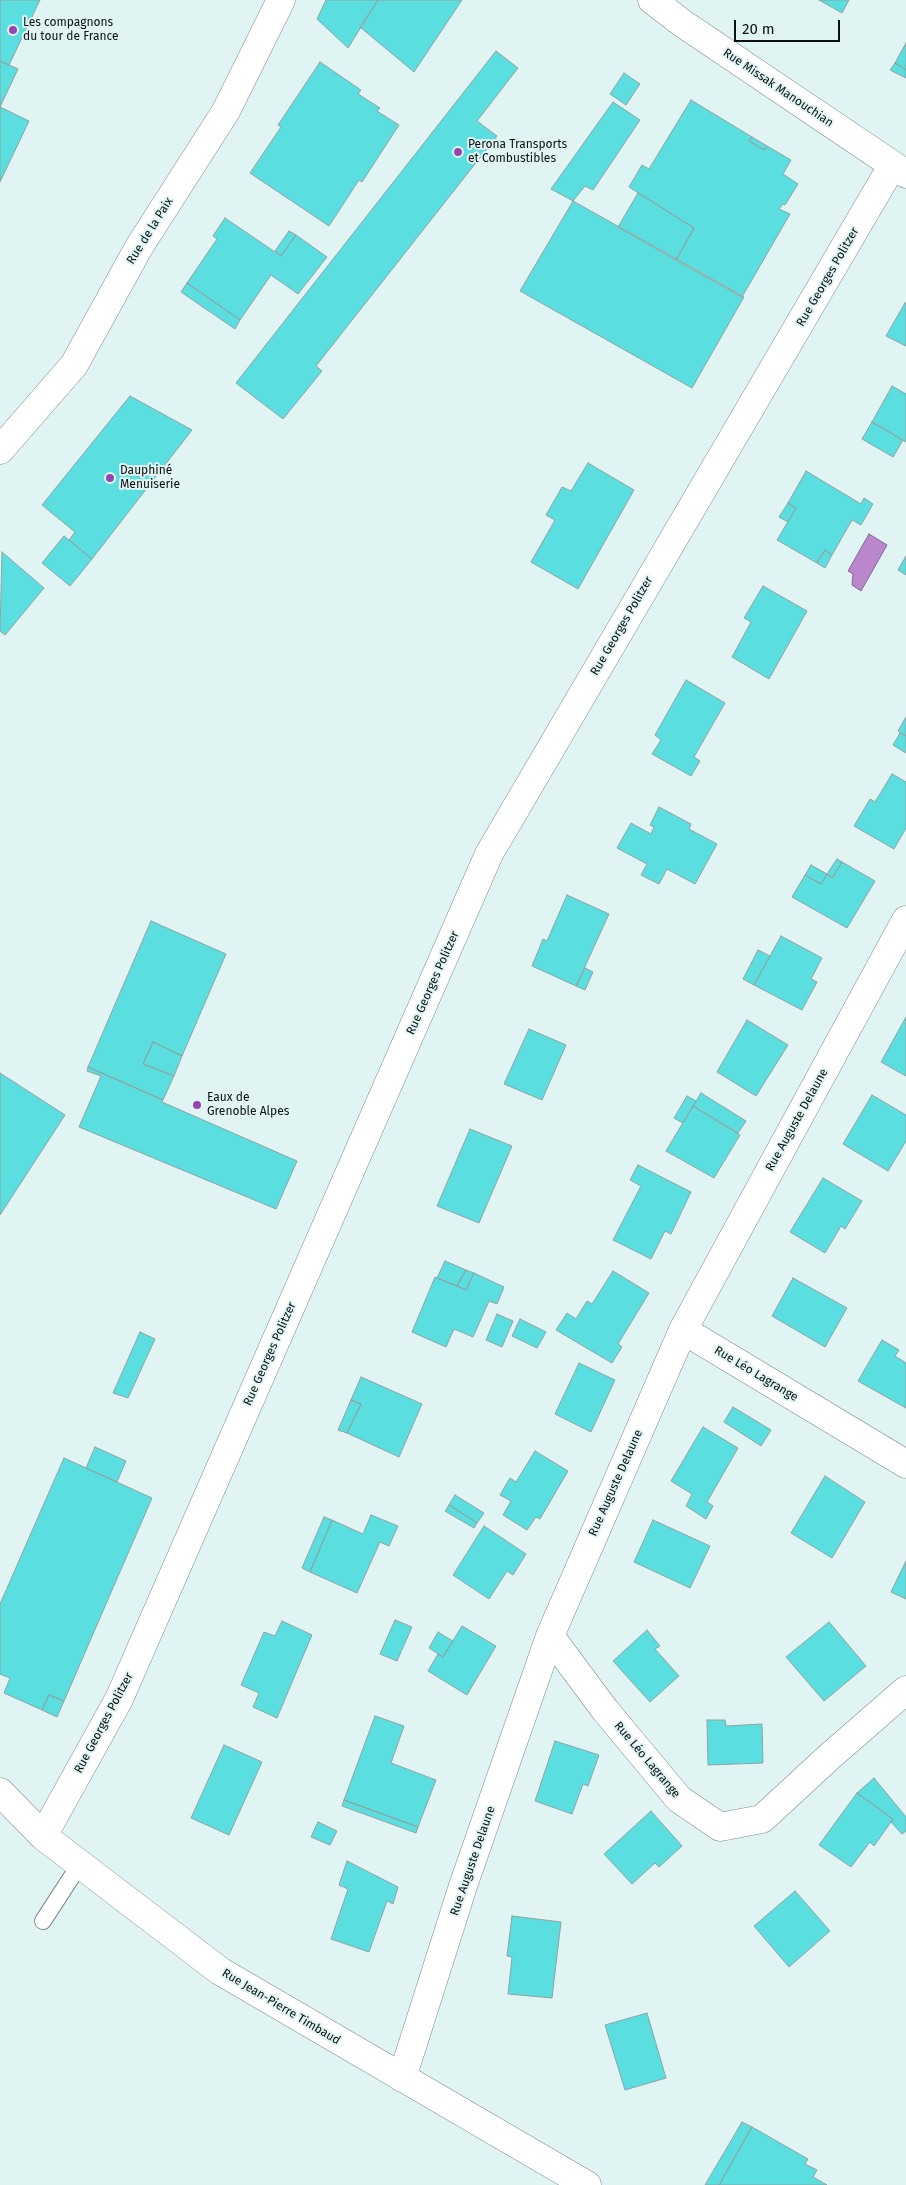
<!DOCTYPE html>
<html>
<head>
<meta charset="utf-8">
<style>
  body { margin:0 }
  #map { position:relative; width:906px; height:2185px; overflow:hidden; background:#e1f4f4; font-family:"Fira Sans",sans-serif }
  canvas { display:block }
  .scale { position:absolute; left:734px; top:20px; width:106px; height:22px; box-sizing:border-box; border:2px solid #0b1111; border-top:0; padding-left:6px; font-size:15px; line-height:18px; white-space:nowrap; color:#0b1111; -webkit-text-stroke:4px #e1f4f4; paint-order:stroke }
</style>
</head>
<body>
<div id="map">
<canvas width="906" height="2185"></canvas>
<div class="scale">20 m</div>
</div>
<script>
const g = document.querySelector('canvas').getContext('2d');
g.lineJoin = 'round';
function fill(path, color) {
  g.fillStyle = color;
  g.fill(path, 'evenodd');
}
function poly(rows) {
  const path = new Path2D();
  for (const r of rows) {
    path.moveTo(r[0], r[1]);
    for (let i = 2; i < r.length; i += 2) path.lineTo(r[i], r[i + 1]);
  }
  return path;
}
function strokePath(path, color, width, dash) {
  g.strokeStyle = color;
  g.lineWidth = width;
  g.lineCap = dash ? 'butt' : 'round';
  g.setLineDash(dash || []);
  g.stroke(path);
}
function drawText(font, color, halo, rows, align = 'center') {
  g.font = font + ' "Fira Sans",sans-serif';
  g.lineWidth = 4;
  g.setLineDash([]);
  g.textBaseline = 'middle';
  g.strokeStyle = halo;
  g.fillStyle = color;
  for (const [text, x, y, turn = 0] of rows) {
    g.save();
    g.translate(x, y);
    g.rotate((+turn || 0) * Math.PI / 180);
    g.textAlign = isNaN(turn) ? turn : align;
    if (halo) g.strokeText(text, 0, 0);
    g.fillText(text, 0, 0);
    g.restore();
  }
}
const water = poly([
  [869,534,887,545,861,591,852,585,853,574,848,571,869,534]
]);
fill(water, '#bb87cc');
strokePath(water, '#866494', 1);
const building = poly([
  [0,0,40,0,9,65,0,61,0,0],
  [326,0,378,0,348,48,317,19,326,0],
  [378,0,462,0,414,72,360,27,378,0],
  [819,0,849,0,842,13,819,0],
  [906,43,906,70,895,63,906,43],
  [496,51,518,68,477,121,497,136,316,366,322,371,283,419,236,383,496,51],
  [0,61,18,69,0,107,0,61],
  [320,62,361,90,358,94,380,108,377,111,399,125,362,182,359,180,329,226,250,173,281,127,278,125,320,62],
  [895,63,906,70,906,78,890,70,895,63],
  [624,73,640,84,626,105,610,94,624,73],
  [691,100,752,137,749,141,764,150,767,146,791,160,783,174,798,184,785,205,783,204,779,209,790,214,742,297,676,260,694,228,629,187,642,165,649,169,691,100],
  [613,102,640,120,593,190,585,186,573,201,551,189,613,102],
  [0,107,29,121,0,182,0,107],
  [752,137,767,146,764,150,749,141,752,137],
  [638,193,694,228,676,260,618,227,638,193],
  [573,201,744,297,692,388,520,291,573,201],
  [225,218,281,256,296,235,327,257,298,294,271,275,240,320,187,283,217,239,213,236,225,218],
  [289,231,296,235,281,256,275,251,289,231],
  [187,283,240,320,235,329,181,292,187,283],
  [905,303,906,303,906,346,886,336,905,303],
  [892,386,906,394,906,442,872,422,892,386],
  [130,396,192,430,92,559,69,540,75,532,42,505,130,396],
  [872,422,903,440,893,457,862,439,872,422],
  [588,463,634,490,578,589,531,562,555,520,546,515,562,487,571,491,588,463],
  [806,471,861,504,864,498,873,504,861,525,852,520,832,555,825,550,817,563,777,540,796,508,788,503,806,471],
  [788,503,796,508,788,522,779,517,788,503],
  [64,536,92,559,70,586,42,563,64,536],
  [825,550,832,555,825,568,817,563,825,550],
  [2,552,44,588,5,635,0,631,2,552],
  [906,556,906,575,898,570,906,556],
  [763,586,807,611,769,679,732,657,751,622,744,618,763,586],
  [686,680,725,703,694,757,700,761,691,776,652,754,661,740,655,735,686,680],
  [906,717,906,736,898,731,906,717],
  [900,733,906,736,906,753,893,745,900,733],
  [892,774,906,782,906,828,894,849,854,826,870,799,875,802,892,774],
  [659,807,691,824,689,829,717,844,695,884,667,869,659,884,641,875,647,864,617,848,631,823,651,834,654,827,650,825,659,807],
  [837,859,842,862,832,878,827,874,837,859],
  [842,862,875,881,847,928,792,897,805,875,821,884,827,874,832,878,842,862],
  [811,865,827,874,821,884,805,875,811,865],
  [567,895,609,914,576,986,532,966,543,939,547,941,567,895],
  [151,921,226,954,182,1056,153,1042,143,1064,174,1076,163,1100,88,1067,151,921],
  [781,936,822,958,811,979,817,982,802,1010,754,985,781,936],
  [758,950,770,956,754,985,743,979,758,950],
  [585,968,593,972,585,990,576,986,585,968],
  [906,1017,906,1076,881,1062,906,1017],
  [747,1020,788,1045,756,1096,717,1072,747,1020],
  [529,1029,566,1045,542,1100,504,1084,529,1029],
  [153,1042,182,1056,174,1076,143,1064,153,1042],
  [88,1067,163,1100,162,1102,297,1161,276,1209,79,1127,101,1076,87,1071,88,1067],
  [0,1073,65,1115,0,1215,0,1073],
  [701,1093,746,1121,738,1133,693,1106,701,1093],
  [872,1095,906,1115,906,1141,888,1171,843,1144,872,1095],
  [687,1096,696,1101,683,1123,674,1118,687,1096],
  [693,1106,740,1135,714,1178,666,1151,693,1106],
  [470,1129,512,1146,479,1223,437,1206,470,1129],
  [638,1165,691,1192,671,1234,665,1231,651,1259,613,1240,641,1186,630,1180,638,1165],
  [823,1178,862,1201,845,1229,841,1226,825,1253,790,1232,823,1178],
  [445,1261,466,1270,457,1286,437,1278,445,1261],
  [466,1270,474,1273,466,1290,457,1286,466,1270],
  [613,1271,649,1293,618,1344,622,1347,612,1363,556,1330,567,1313,576,1319,587,1301,592,1304,613,1271],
  [474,1273,504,1287,497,1304,489,1301,473,1337,454,1329,446,1347,412,1332,435,1277,466,1290,474,1273],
  [793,1278,847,1308,825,1347,772,1316,793,1278],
  [497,1314,513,1321,502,1347,486,1340,497,1314],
  [520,1319,546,1332,537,1348,512,1336,520,1319],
  [140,1332,155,1339,128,1398,113,1393,140,1332],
  [882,1340,899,1350,895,1356,906,1363,906,1408,858,1381,882,1340],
  [579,1363,615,1380,591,1432,555,1414,579,1363],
  [361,1377,422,1404,399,1457,347,1433,361,1404,351,1400,361,1377],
  [351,1400,361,1404,347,1433,338,1430,351,1400],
  [733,1407,771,1430,761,1446,724,1422,733,1407],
  [703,1427,738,1448,707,1502,713,1506,706,1519,686,1506,692,1494,671,1481,703,1427],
  [95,1447,126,1461,117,1482,86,1468,95,1447],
  [535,1451,568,1471,540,1519,536,1517,527,1530,503,1515,511,1501,500,1495,510,1478,516,1482,535,1451],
  [64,1458,152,1498,64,1701,49,1695,42,1710,4,1693,10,1678,0,1674,0,1604,64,1458],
  [825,1476,865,1502,832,1558,791,1533,825,1476],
  [455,1495,484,1513,477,1523,449,1505,455,1495],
  [449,1505,477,1523,474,1528,445,1511,449,1505],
  [371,1515,398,1526,389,1546,380,1542,357,1593,310,1572,332,1520,363,1534,371,1515],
  [324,1517,332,1520,310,1572,302,1568,324,1517],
  [653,1520,710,1546,690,1588,634,1562,653,1520],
  [484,1526,526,1554,513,1575,507,1571,489,1599,453,1575,484,1526],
  [906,1561,906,1599,891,1592,906,1561],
  [395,1620,412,1627,397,1661,380,1654,395,1620],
  [282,1621,312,1635,277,1718,253,1707,259,1693,241,1685,264,1632,275,1636,282,1621],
  [829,1622,866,1666,824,1701,786,1657,829,1622],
  [462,1626,496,1646,467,1695,428,1671,438,1654,443,1657,462,1626],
  [647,1630,660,1646,655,1649,679,1676,650,1702,613,1661,647,1630],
  [438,1632,453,1641,443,1657,429,1648,438,1632],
  [49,1695,64,1701,57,1717,42,1710,49,1695],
  [375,1716,404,1726,391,1763,436,1780,418,1827,344,1800,375,1716],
  [707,1720,725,1720,726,1726,762,1724,763,1763,708,1765,707,1720],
  [555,1741,599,1755,588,1786,583,1784,572,1814,535,1801,555,1741],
  [224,1745,262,1762,229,1835,191,1818,224,1745],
  [874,1778,906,1817,906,1831,902,1834,891,1822,893,1819,857,1793,874,1778],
  [857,1793,893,1819,874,1846,870,1842,851,1867,819,1845,857,1793],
  [344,1800,418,1827,416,1833,342,1806,344,1800],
  [651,1811,682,1846,659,1867,655,1863,632,1884,604,1854,651,1811],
  [318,1822,337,1831,330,1845,311,1837,318,1822],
  [347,1861,398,1887,393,1904,387,1901,369,1952,331,1939,348,1889,339,1885,347,1861],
  [795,1891,830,1931,789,1967,754,1926,795,1891],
  [512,1916,561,1922,552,1998,508,1994,512,1957,507,1956,512,1916],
  [647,2013,666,2078,625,2090,605,2025,647,2013],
  [742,2122,752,2127,719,2185,705,2185,742,2122],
  [752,2127,808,2159,805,2164,817,2170,813,2177,827,2185,719,2185,752,2127]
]);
fill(building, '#5adedf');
strokePath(building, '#91a2a2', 1);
const lane = poly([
  [43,1921,80,1864]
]);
const street = poly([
  [0,450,74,365,139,247,226,111,281,0],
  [683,1330,906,1464],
  [550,1636,605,1710,679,1799,720,1827,762,1819,829,1757,906,1690],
  [0,1792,43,1836,220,1971,587,2185],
  [43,1836,119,1699,489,854,892,166],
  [402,2078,463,1886,550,1636,683,1330,906,920]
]);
const secondary = poly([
  [652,0,682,23,906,174]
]);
strokePath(lane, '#7c8d8d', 18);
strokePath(street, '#7c8d8d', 29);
strokePath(secondary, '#7c8d8d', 29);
strokePath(lane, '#fff', 16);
strokePath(street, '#fff', 28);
strokePath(secondary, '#fff', 28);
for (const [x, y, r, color] of [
  [13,30,5,"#9743b1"],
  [458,152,5,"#9743b1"],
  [110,478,5,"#9743b1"],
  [197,1105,5,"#9743b1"]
]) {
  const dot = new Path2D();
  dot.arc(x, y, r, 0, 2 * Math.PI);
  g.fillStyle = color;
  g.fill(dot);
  strokePath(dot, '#e1f4f4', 2);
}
drawText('12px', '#0b1111', '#e1f4f4', [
  ["Les compagnons",23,23],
  ["du tour de France",23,37],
  ["Perona Transports",468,145],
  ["et Combustibles",468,159],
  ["Dauphiné",120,471],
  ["Menuiserie",120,485],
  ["Eaux de",207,1098],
  ["Grenoble Alpes",207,1112]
], 'left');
drawText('12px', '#0b1111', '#e1f4f4', [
  ["Rue Missak Manouchian",778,88,34],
  ["Rue de la Paix",150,231,-58],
  ["Rue Georges Politzer",828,277,-60],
  ["Rue Georges Politzer",622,626,-60],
  ["Rue Georges Politzer",433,983,-66],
  ["Rue Auguste Delaune",797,1120,-61],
  ["Rue Georges Politzer",270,1354,-66],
  ["Rue Léo Lagrange",756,1374,31],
  ["Rue Auguste Delaune",616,1483,-66],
  ["Rue Georges Politzer",104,1723,-62],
  ["Rue Léo Lagrange",647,1760,50],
  ["Rue Auguste Delaune",473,1861,-71],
  ["Rue Jean-Pierre Timbaud",281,2007,31]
]);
</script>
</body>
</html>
